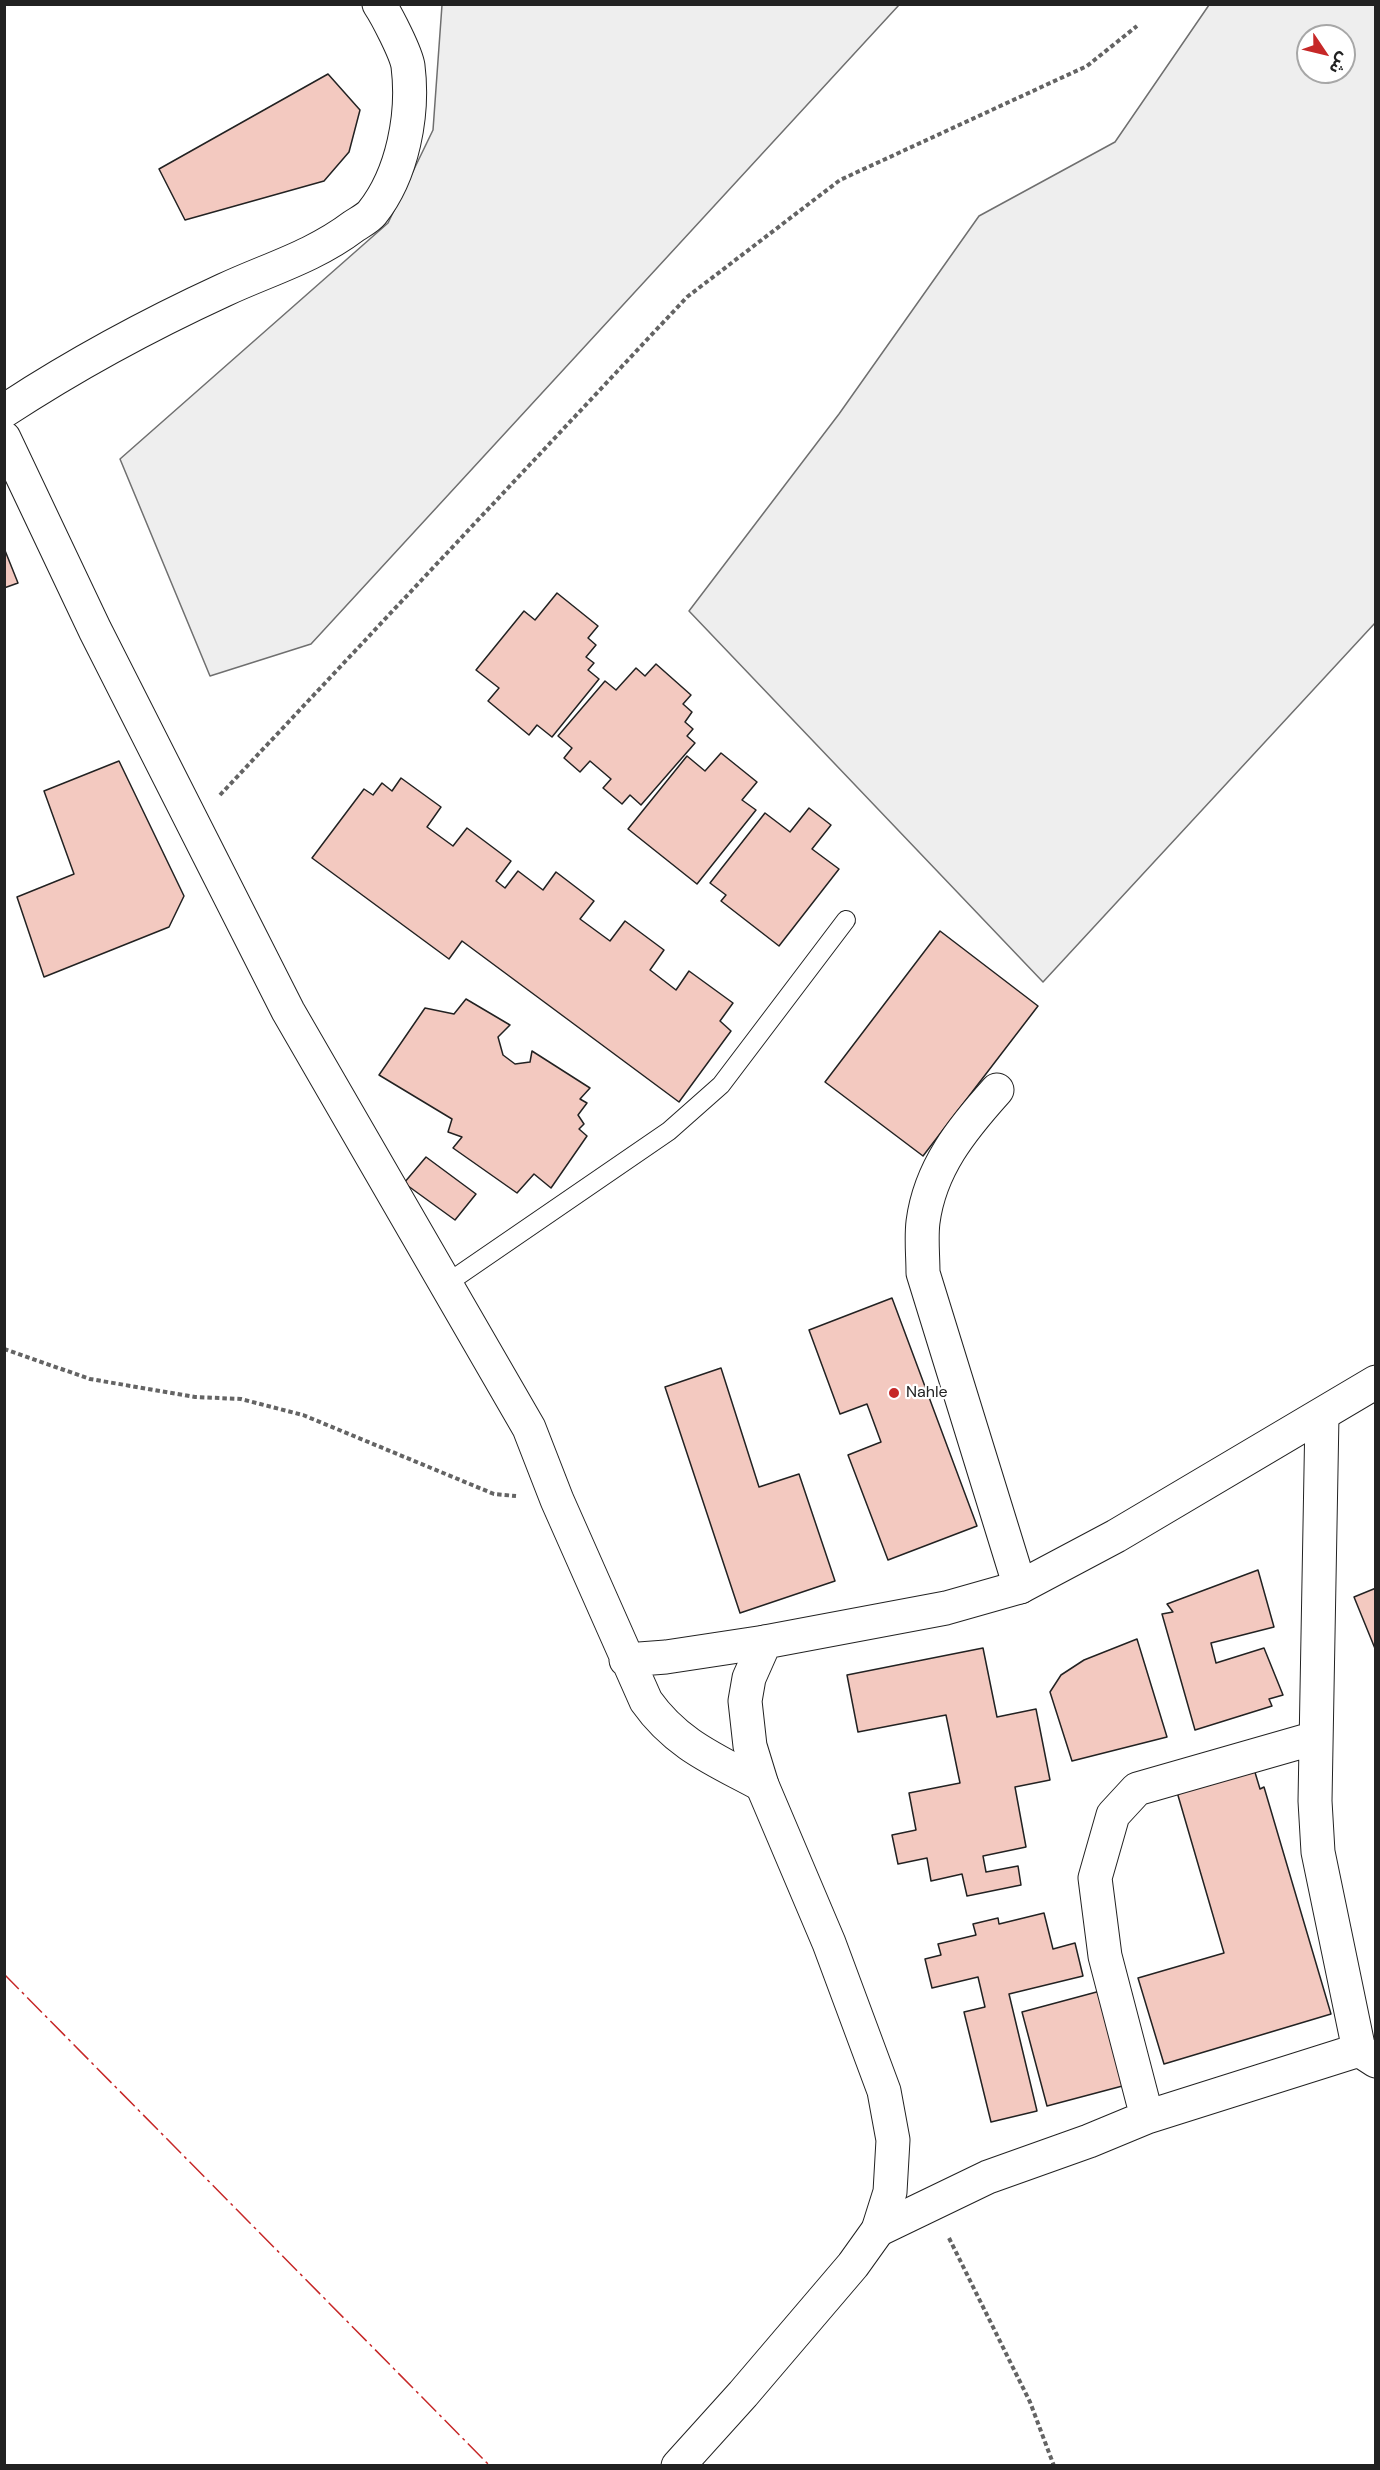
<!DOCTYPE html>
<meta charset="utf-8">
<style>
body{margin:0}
#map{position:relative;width:1380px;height:2470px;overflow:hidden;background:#fff;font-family:"DM Sans","Noto Sans Arabic",sans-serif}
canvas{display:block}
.frame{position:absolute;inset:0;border:6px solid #222;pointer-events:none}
.north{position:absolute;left:1296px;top:24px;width:60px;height:60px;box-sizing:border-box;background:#fff;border:2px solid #a7a7a7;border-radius:50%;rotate:125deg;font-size:16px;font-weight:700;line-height:24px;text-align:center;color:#222}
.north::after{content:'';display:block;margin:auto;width:21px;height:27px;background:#c62828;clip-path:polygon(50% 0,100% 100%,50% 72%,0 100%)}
</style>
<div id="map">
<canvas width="1380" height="2470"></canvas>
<div class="frame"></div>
<div class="north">ش</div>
</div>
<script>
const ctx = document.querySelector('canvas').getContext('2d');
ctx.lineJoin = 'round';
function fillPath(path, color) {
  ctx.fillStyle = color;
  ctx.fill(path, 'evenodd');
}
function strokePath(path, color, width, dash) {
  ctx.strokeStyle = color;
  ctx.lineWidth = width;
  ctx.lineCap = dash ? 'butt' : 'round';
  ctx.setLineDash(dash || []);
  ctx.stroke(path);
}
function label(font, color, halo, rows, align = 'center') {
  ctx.font = font + ' "DM Sans",sans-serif';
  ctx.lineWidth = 4.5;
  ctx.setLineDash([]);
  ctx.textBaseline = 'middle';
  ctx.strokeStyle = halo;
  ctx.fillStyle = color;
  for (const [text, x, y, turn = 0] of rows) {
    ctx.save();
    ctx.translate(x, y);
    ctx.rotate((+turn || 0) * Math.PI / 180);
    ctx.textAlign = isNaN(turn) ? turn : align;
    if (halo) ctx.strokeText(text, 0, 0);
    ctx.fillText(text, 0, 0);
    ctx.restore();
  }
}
const green = new Path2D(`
 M442,5H899L311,644L210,676L120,459L388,223L433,130Z
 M1209,5H1375V623L1043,982L689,611L839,414L979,216L1115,142ZM1308,36H1344V72H1308Z`);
const building = new Path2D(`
 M328,74L360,110L349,152L324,181L185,220L159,169Z
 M4,548L18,583L4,588Z
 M557,593L598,626L588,638L596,645L586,657L594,663L588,670L599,679L552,737L537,725L529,735L488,701L499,688L476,670L524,611L535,620Z
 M656,664L691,695L683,704L692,712L685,722L693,729L687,736L695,743L641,805L630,795L622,804L603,788L611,779L590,761L580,772L564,758L572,748L558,736L605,681L616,690L636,668L645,676Z
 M721,753L757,782L742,800L756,810L697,884L628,829L687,756L705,771Z
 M119,761L184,896L169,927L44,977L17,897L74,874L44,791Z
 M401,778L441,807L427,827L453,846L467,828L511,861L496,881L505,888L518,871L543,890L556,872L594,901L580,919L610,941L625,921L664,950L650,970L676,990L689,971L733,1003L720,1021L731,1031L679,1102L462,941L449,959L312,858L364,789L373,795L382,783L392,791Z
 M809,808L831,825L812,849L839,869L779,946L721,901L726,895L710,883L765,813L790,832Z
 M940,931L1038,1006L923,1156L825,1082Z
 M466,999L510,1025L498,1037L503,1055L515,1064L530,1062L532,1051L590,1088L580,1099L587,1103L578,1115L584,1124L579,1129L587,1136L551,1188L534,1174L517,1193L453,1148L462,1137L448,1132L452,1119L379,1075L425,1008L454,1014Z
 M426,1157L476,1194L455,1220L404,1183Z
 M892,1298L977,1526L888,1560L848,1455L881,1442L867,1404L840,1414L809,1330Z
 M721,1368L759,1487L799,1474L835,1581L740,1613L665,1387Z
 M1258,1570L1274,1627L1211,1643L1216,1663L1264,1648L1283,1695L1269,1699L1272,1706L1195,1730L1162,1614L1173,1612L1167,1604Z
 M1376,1588V1651L1354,1597Z
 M1137,1639L1167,1737L1072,1761L1050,1692L1061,1675L1084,1660Z
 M983,1648L997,1717L1036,1709L1050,1780L1015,1787L1026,1847L983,1856L986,1872L1018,1866L1021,1885L967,1896L962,1874L931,1881L927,1858L898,1864L892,1835L916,1830L909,1793L960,1783L946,1715L858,1732L847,1675Z
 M1254,1769L1260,1789L1264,1787L1331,2014L1164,2064L1138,1978L1224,1953L1177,1792Z
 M1044,1913L1053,1949L1075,1943L1083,1976L1009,1994L1037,2111L991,2122L964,2012L985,2007L978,1977L932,1988L925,1959L941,1955L938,1944L976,1935L973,1924L998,1918L999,1924Z
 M1104,1990L1130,2084L1047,2106L1022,2012Z`);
const path = new Path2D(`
 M220,795L687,297L840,180L1087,66L1137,26
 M4,1349L90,1379L195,1397L241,1399L303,1415L494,1494L516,1496
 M949,2238L1030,2402L1054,2466`);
const service = new Path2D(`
 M446,1284L669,1131L721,1085L846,920`);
const minor = new Path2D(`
 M4,411C74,365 148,325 224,290C269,269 313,257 354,226C360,222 368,218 372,213C403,174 414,114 408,66C406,53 387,16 379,4
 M4,438L95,630L288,1011L529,1428L557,1500L646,1701C677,1745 716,1760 762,1785
 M997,1090C962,1129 930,1168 923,1222C921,1238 923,1256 923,1273L1020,1587
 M1322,1415L1315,1801L1318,1852L1359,2050L1376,2061
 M626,1660L666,1657L765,1642
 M1147,2117L1105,1956L1095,1878L1113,1815L1137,1789L1315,1738
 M878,2230L988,2177L1089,2141L1147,2117L1359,2050`);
const tertiary = new Path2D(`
 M678,2466L743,2394L853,2265L878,2230L890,2192L893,2140L884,2091L829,1943L762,1785L750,1746L745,1701L749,1678L765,1642L946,1608L1020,1587L1116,1536L1376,1382`);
const power = new Path2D(`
 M4,1974L490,2466`);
const markers = [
 [894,1393,6,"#c62828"]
];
const poiNames = [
 ["Nahle",906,1393]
];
fillPath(green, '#eee');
strokePath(green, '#6f6f6f', 1.5);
fillPath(building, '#f3c9c0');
strokePath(building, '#222', 1.5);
strokePath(service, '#222', 20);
strokePath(minor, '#222', 35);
strokePath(tertiary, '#222', 35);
strokePath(path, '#646464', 4, [4.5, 3]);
strokePath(service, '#fff', 18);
strokePath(minor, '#fff', 33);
strokePath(tertiary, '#fff', 33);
strokePath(power, '#c62828', 1.5, [21, 4.5, 3, 4.5]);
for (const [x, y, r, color] of markers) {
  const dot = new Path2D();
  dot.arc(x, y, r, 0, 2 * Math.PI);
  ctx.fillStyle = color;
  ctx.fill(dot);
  strokePath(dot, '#fff', 2);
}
label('16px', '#222', '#fff', poiNames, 'left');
</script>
